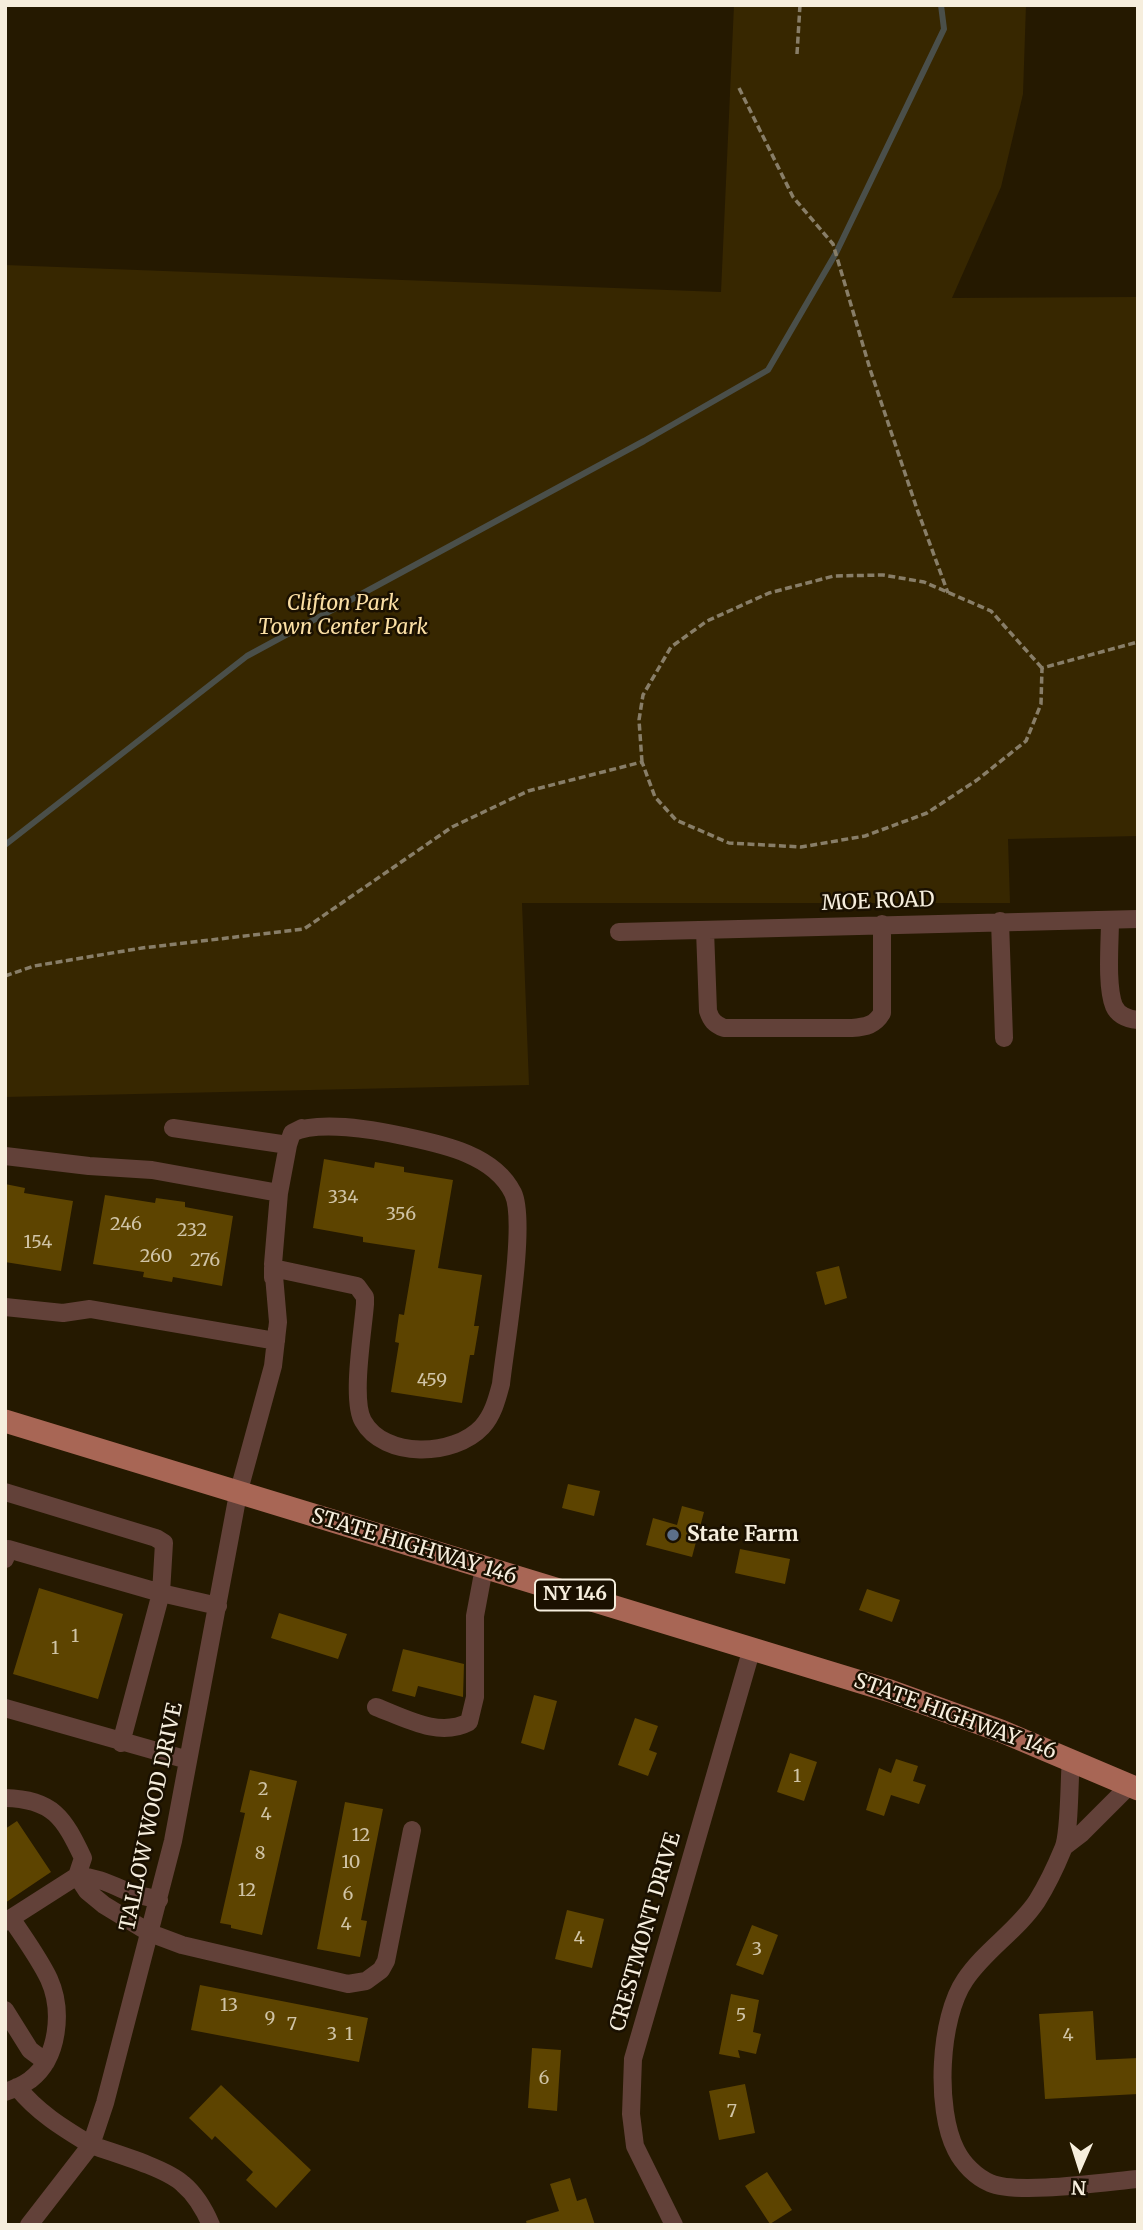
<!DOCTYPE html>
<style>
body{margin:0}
#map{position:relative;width:1143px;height:2230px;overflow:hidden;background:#251900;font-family:Merriweather,serif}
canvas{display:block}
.frame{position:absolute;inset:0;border:7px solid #f6eedd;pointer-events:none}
.north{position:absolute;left:1045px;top:2132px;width:70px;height:70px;-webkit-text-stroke:5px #1a1000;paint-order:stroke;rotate:183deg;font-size:19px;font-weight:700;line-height:28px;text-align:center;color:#f6eedd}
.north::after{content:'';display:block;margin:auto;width:24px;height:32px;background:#f6eedd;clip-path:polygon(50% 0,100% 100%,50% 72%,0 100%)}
</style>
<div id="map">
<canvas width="1143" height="2230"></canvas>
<div class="frame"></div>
<div class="north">N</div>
</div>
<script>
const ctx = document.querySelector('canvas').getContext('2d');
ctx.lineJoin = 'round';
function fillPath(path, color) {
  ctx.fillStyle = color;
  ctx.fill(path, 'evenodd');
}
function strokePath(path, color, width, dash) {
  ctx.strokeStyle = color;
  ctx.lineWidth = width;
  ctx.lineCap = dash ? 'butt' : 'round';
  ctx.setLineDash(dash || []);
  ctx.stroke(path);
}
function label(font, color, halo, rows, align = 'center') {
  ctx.font = font + ' Merriweather,serif';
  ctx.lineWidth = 5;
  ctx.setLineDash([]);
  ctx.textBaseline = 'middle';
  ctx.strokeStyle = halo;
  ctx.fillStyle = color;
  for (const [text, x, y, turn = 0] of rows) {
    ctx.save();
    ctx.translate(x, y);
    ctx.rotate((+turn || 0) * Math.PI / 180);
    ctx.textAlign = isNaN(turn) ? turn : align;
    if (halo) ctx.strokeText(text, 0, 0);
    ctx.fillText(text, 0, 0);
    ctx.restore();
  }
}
const green = new Path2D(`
 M734,5H1026L1023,94L1001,187L952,298L1138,297V836L1008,839L1010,903H522L529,1085L5,1097V265L721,292Z`);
const stream = new Path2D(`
 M5,845L247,656L644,441L768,370L836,253L944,29L941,5`);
const building = new Path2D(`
 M324,1159L374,1168L375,1162L404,1167V1172L453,1180L438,1268L482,1275L474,1326H479L474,1355H470L462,1403L391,1392L399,1343L395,1342L399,1314L404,1315L415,1250L363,1242V1237L313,1228Z
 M5,1184L25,1188L24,1193L73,1201L61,1271L5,1262Z
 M105,1195L155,1203L156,1198L185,1202V1207L233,1216L222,1286L173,1277L172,1282L143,1277L144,1272L93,1264Z
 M839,1266L847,1298L825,1305L816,1272Z
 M568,1484L600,1491L594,1516L562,1508Z
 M682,1506L704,1512L692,1557L646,1545L653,1518L677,1525Z
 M740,1549L790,1559L785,1584L735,1573Z
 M39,1588L123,1614L98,1699L13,1674Z
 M867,1589L900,1600L892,1622L859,1610Z
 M279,1613L347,1634L338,1659L271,1638Z
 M403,1649L464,1664L463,1697L418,1686L415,1697L392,1691Z
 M534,1695L557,1701L544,1750L521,1743Z
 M635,1718L658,1726L649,1750L657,1753L648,1776L618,1765Z
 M790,1753L817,1762L804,1801L777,1792Z
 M896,1759L918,1766L913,1781L926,1785L919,1804L891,1795L884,1816L866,1810L879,1768L891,1773Z
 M250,1770L297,1781L262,1935L231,1928V1925L220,1923L245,1813L240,1812Z
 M345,1802L383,1809L361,1920L367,1921L360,1957L317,1949Z
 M17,1821L51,1872L5,1903V1829Z
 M567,1910L604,1919L592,1968L555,1959Z
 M752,1925L778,1935L763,1975L736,1965Z
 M200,1985L368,2018L359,2062L191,2030Z
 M731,1994L759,2000L753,2032L761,2034L756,2054L738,2050L740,2058L719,2054Z
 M1093,2011L1096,2060L1138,2058V2094L1045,2099L1039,2014Z
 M532,2048L561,2050L557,2111L528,2108Z
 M745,2084L755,2133L719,2140L709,2091Z
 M221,2085L311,2170L276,2208L246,2180L253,2172L215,2136L212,2140L189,2118Z
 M767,2172L792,2210L770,2224L745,2186Z
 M570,2178L577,2201L586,2198L595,2225H527L526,2221L559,2211L550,2184Z`);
const path = new Path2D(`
 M797,54L800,5
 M739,88L793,197L833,244L870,369L917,509L948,593
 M642,762L639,720L643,695L671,647L707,621L769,593L834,576L883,575L924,582L991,611L1042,668
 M5,976L34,966L142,948L304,929L452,827L528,791L642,762L655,797L676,820L729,843L801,847L865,836L927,813L977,780L1026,741L1041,704L1042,668L1138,642`);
const minor = new Path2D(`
 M1110,920C1110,942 1106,986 1114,1006C1118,1015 1128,1019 1138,1020
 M1000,921L1004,1038
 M705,930L708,1011C711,1020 714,1024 724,1028H852C866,1027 875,1025 882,1013V924
 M619,932L1138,919
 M173,1128L288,1145L292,1133C318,1120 375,1130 403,1136C441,1144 494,1154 513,1193C527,1222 505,1346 501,1384C497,1399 493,1415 482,1427C454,1457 384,1459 363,1421C351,1400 363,1331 365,1304V1297L357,1286L273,1268V1278
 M5,1156L89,1166L152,1170L279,1193
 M5,1307L63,1313L90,1309L276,1341L277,1329
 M5,1492L156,1538L164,1543L161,1593L121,1743
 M5,1559L8,1549L161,1593L218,1606
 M376,1707C405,1718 439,1738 469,1722L475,1697V1616L484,1568
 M5,1708L188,1760
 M1071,1759C1069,1779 1070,1834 1063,1849C1056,1866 1047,1885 1037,1901C1017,1931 985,1950 965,1980C939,2018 935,2109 956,2150C963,2164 976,2177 990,2183C1016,2195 1105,2182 1138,2179
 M5,1798C53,1799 64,1818 83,1858L77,1876
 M1065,1846L1082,1833L1130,1785
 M77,1876L87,1891L104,1905L150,1933L182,1945L348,1984L366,1981L381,1970L386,1961L412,1830
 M5,1922L77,1876C98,1877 112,1885 131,1893C140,1896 150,1897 159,1900
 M5,2010L30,2050L46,2062
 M17,2087C38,2113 63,2128 91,2145L105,2103L173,1841L238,1494L273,1366L278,1322L273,1264L279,1193L288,1145L292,1133L302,1128
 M5,2092C14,2089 23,2085 30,2080C59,2058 63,2010 49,1979C39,1958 24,1938 11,1918
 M29,2225L91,2145C114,2153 166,2168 183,2184C195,2194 205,2211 211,2225
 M674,2225L635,2146L631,2114L633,2059L752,1648`);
const major = new Path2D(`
 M5,1421L890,1691L1001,1731L1138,1789`);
const markers = [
 [673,1535,7,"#5c6f8a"]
];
const numberNames = [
 ["334",343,1198],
 ["356",401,1215],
 ["246",126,1225],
 ["232",192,1231],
 ["154",38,1243],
 ["260",156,1257],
 ["276",205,1261],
 ["459",432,1381],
 ["1",75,1637],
 ["1",55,1649],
 ["1",797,1777],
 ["2",263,1790],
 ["4",266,1815],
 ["12",361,1836],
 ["8",260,1854],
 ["10",351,1863],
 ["12",247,1891],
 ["6",348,1895],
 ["4",346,1925],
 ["4",579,1939],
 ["3",757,1950],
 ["13",229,2006],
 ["5",741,2016],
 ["9",270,2019],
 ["7",292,2025],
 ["3",332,2035],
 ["1",349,2035],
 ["4",1068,2036],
 ["6",544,2079],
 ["7",732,2112]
];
const shields = [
 [575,1595,80]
];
const shieldNames = [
 ["NY 146",575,1595]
];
const parkNames = [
 ["Clifton Park",343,604],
 ["Town Center Park",343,628]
];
const streetNames = [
 ["MOE ROAD",878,902,-2],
 ["STATE HIGHWAY 146",414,1547,17],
 ["STATE HIGHWAY 146",955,1717,20],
 ["TALLOW WOOD DRIVE",152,1817,-78],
 ["CRESTMONT DRIVE",646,1932,-74]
];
const poiNames = [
 ["State Farm",687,1535]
];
fillPath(green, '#372700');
strokePath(stream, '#4a4f4a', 6);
fillPath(building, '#5d4400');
strokePath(path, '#887e68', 3.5, [7, 3.5]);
strokePath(minor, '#624139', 18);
strokePath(major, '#a86655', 23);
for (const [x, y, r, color] of markers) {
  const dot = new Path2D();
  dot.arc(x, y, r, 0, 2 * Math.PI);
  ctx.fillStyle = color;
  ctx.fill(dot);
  strokePath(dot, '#1a1000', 2.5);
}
label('18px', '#d0c4a6', null, numberNames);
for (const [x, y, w] of shields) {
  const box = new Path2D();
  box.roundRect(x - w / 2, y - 15.5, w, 31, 5);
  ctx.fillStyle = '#1a1000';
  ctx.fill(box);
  strokePath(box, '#f6eedd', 2);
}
label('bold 19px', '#f6eedd', null, shieldNames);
label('italic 21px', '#fbdfa4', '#1a1000', parkNames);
label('21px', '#f6eedd', '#1a1000', streetNames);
label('bold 21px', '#f6eedd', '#1a1000', poiNames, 'left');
</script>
